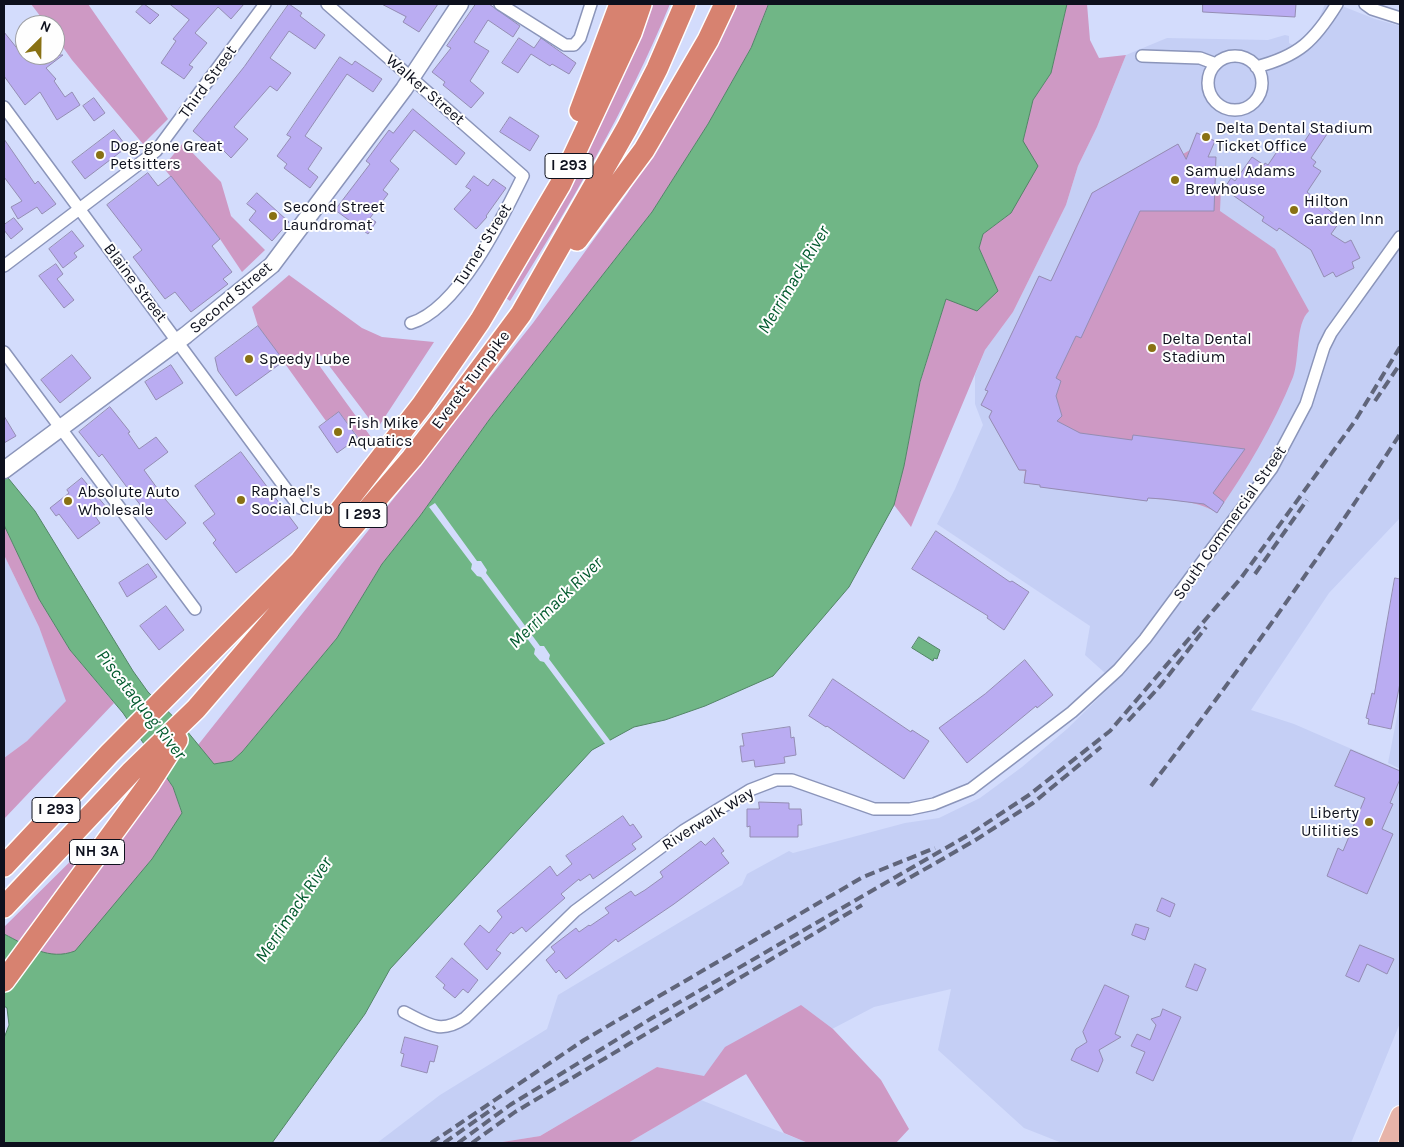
<!DOCTYPE html>
<style>
body{margin:0}
#map{position:relative;width:1404px;height:1147px;overflow:hidden;background:#d3dcfc;font-family:Karla,sans-serif}
canvas{display:block}
.frame{position:absolute;inset:0;border:5px solid #0d101d;pointer-events:none}
.north{position:absolute;left:15px;top:15px;width:50px;height:50px;box-sizing:border-box;background:#fefefe;border:1px solid #9e9fa4;border-radius:50%;rotate:23deg;font-size:14px;font-weight:700;line-height:20px;text-align:center;color:#0d101d}
.north::after{content:'';display:block;margin:auto;width:18px;height:22px;background:#897113;clip-path:polygon(50% 0,100% 100%,50% 72%,0 100%)}
</style>
<div id="map">
<canvas width="1404" height="1147"></canvas>
<div class="frame"></div>
<div class="north">N</div>
</div>
<script>
const ctx = document.querySelector('canvas').getContext('2d');
ctx.lineJoin = 'round';
function fillPath(path, color) {
  ctx.fillStyle = color;
  ctx.fill(path, 'evenodd');
}
function strokePath(path, color, width, dash) {
  ctx.strokeStyle = color;
  ctx.lineWidth = width;
  ctx.lineCap = dash ? 'butt' : 'round';
  ctx.setLineDash(dash || []);
  ctx.stroke(path);
}
function label(font, color, halo, rows, align = 'center') {
  ctx.font = font + ' Karla,sans-serif';
  ctx.lineWidth = 4;
  ctx.setLineDash([]);
  ctx.textBaseline = 'middle';
  ctx.strokeStyle = halo;
  ctx.fillStyle = color;
  for (const [text, x, y, turn = 0] of rows) {
    ctx.save();
    ctx.translate(x, y);
    ctx.rotate((+turn || 0) * Math.PI / 180);
    ctx.textAlign = isNaN(turn) ? turn : align;
    if (halo) ctx.strokeText(text, 0, 0);
    ctx.fillText(text, 0, 0);
    ctx.restore();
  }
}
const built = new Path2D(`
 M1325,4H1337L1375,19L1400,26V518L1329,593L1251,710L1294,724L1400,770V1023L1351,1143H1062L1024,1128L938,1050L951,989L874,1007L731,1082L657,1067L540,1136L496,1143H377L440,1095L547,1029L558,995L742,885L747,874L789,851L793,853L905,823L939,818L980,798L1022,767L1067,729L1115,682L1085,655L1090,626L937,524L955,489L983,425L975,404V375L985,350L1013,312L1066,205L1078,166L1097,127L1126,55L1167,38L1268,40L1285,35L1289,36V43L1293,45L1305,39L1318,21Z
 M4,555L39,627L67,701L27,741L4,758Z
 M1400,701V769L1388,763Z
 M701,1100L808,1143H628Z`);
const green = new Path2D(`
 M31,4H88L168,119L143,144L72,60L55,36V25H47Z
 M650,4H670C627,108 570,206 510,301L506,298L534,251L600,122Z
 M735,4H769L751,48L708,124L652,212L489,420L420,516L382,564L337,638L242,752L232,761L214,764L198,745L533,323L627,194L703,68Z
 M1067,4H1087L1090,40L1099,58L1126,55L1097,127L1078,166L1066,205L1013,312L985,350L911,527L894,505L904,466L920,383L946,299L998,291L979,248L983,234L1011,213L1023,141L1033,100L1051,73Z
 M1197,133L1215,141L1208,157H1216L1215,187L1221,188L1220,211L1275,249L1309,311C1295,324 1300,359 1293,377C1273,426 1247,470 1217,513C1196,499 1171,501 1148,498L1147,501L1040,487V485L1024,483L1025,471L1019,470L989,417L992,411L981,405L988,391L985,390L1039,276L1051,281L1092,193L1178,144L1183,154L1190,150Z
 M183,143L221,182L231,216L265,250L242,272L220,239L163,167Z
 M289,275L362,328L382,337L434,342L377,429L321,355L316,361L371,437L365,446L339,412L326,421L258,326L252,307Z
 M4,525L39,599L70,650L114,703L4,819V758L27,741L66,701L39,627L4,555Z
 M166,777L173,787L182,814L152,859L76,951C61,956 51,956 37,950L132,817Z
 M96,836L100,838L22,943L4,934V927Z
 M801,1005L833,1029L881,1080L909,1129L896,1143H808L784,1133L746,1074L628,1143H496L540,1136L657,1067L704,1076L725,1047Z`);
const water = new Path2D(`
 M769,4H1067L1051,73L1033,100L1023,141L1038,166L1011,213L983,234L979,248L998,291L977,311L946,299L920,382L904,466L894,505L849,587L773,676L705,706L665,720L634,727L592,750L390,969L365,1014L272,1143H4V1038L9,1025L7,1008L4,1006V934C28,946 49,961 75,951L152,859L182,813L173,787L123,713L70,650L39,599L4,525V473L35,511L133,671L148,692L182,725L214,764L232,761L242,752L337,638L382,564L420,516L489,420L652,212L708,124L751,48Z
 M919,637L940,650L937,659L934,658L933,661L912,648Z`);
const pier = new Path2D(`
 M435,503L477,561H481L487,570L486,573L540,646H544L550,655L549,659L611,742L606,745L544,662L540,661L534,654L535,649L481,577L477,576L471,569L472,564L429,507Z`);
const building = new Path2D(`
 M144,4L159,15L150,24L136,12Z
 M170,4H244L231,19L218,7L195,33L207,43L189,65L193,67L184,79L161,63L176,41L173,39L189,20Z
 M289,4L302,13L300,16L325,35L315,49L289,31L270,58L291,73L277,91L270,86L234,127L248,139L231,158L219,146L215,150L193,131L244,67Z
 M382,4H438L419,32L403,22L406,17Z
 M476,4H489L520,26L513,37L488,20L474,42L489,51L470,81L484,93L471,108L443,85L445,82L432,72L451,48L447,46Z
 M1203,4H1296L1295,17L1203,12Z
 M4,32L20,52L25,48V55H63L46,68L56,79L54,81L65,97L72,92L80,105L57,120L40,92L25,105L4,76Z
 M519,38L534,48L541,38L576,63L569,74L552,64L550,66L531,54L518,73L502,63Z
 M340,57L352,65L355,61L382,79L373,92L347,74L305,136L322,148L308,169L318,177L310,188L284,168L287,164L277,156L291,137L287,135Z
 M94,98L105,113L94,121L83,106Z
 M413,109L465,153L456,165L414,130L390,161L399,169L383,190L388,194L370,218L376,222L368,234L335,210L370,164L366,161L377,146L389,130L393,133Z
 M510,117L539,136L530,151L500,132Z
 M1317,123L1329,131L1311,158L1316,162L1313,166L1321,171L1307,192L1341,220L1331,234L1345,243L1351,240L1360,258L1352,262L1354,268L1336,277L1333,272L1324,277L1311,250L1279,228L1277,231L1262,221L1264,217L1224,189L1231,178L1235,181L1252,157L1264,165L1265,163L1268,165L1282,144L1290,149L1293,145L1298,148L1302,145Z
 M114,130L127,147L85,179L72,162Z
 M1197,133L1215,141L1208,157H1216L1214,211H1140L1081,338L1076,336L1056,378L1061,381L1056,396L1062,416L1057,421L1080,433L1132,440L1133,435L1245,449L1213,493L1224,502L1217,513L1204,504L1163,499L1148,498L1147,501L1040,487V485L1024,483L1026,470H1019L989,417L992,411L981,405L988,391L985,390L1039,276L1051,281L1092,193L1178,144L1186,159Z
 M4,139L35,184L38,181L56,204L42,214L37,207L18,219L11,207L22,201L4,177Z
 M148,173L158,186L171,176L220,239L212,246L232,272L223,279L228,284L191,312L175,292L165,299L133,257L142,250L107,205Z
 M474,176L488,186L493,179L506,188L486,216L487,217L476,229L454,209L471,190L466,187Z
 M257,193L289,222L272,241L249,220L256,211L247,204Z
 M14,218L23,229L11,239L4,230V225Z
 M72,231L84,246L74,253L77,257L63,268L49,249Z
 M56,264L63,274L57,279L74,300L64,308L39,276Z
 M258,326L284,361L236,396L218,371L215,358Z
 M72,355L91,378L60,403L41,380Z
 M171,365L183,383L156,400L145,382Z
 M110,407L130,432L128,433L139,449L156,437L168,452L144,470L165,499L186,523L166,540L145,516L147,514L102,454L99,457L79,432Z
 M339,412L358,438L337,453L319,427Z
 M4,416L16,436L4,443Z
 M241,452L298,528L236,573L213,543L216,540L203,523L215,514L195,486Z
 M82,478L107,508L95,516L100,523L78,539L59,514L56,516L50,508L69,493L67,490Z
 M936,531L1010,582L1012,581L1029,592L1004,630L987,618L988,616L912,569Z
 M148,564L157,577L127,597L119,583Z
 M1395,578L1400,579V683L1391,729L1368,724L1369,719L1366,718L1372,693L1374,694Z
 M166,606L184,630L159,650L140,626Z
 M1025,660L1053,695L1037,708L1036,706L967,763L939,728L985,694Z
 M833,679L911,732L912,730L929,741L904,779L827,726L826,727L809,716Z
 M790,727L791,738L794,737L796,755L784,757L785,763L755,767L754,760L742,762L740,746H744L742,734Z
 M1351,750L1400,771V779L1390,803L1393,804L1382,829L1393,834L1367,894L1327,876L1338,848L1343,851L1365,798L1335,786Z
 M759,802L789,803V809H801L802,825H798V837H750V826L747,827V809H759Z
 M623,816L630,826L633,824L642,837L632,844L636,849L593,879L590,874L580,881L579,879L561,894L565,898L526,932L522,927L513,934L511,932L496,950L501,953L487,970L464,944L480,925L489,933L502,917L497,911L550,866L557,876L572,864L566,856Z
 M714,838L724,851L721,853L729,863L674,904L618,942L616,939L566,979L559,970L556,973L546,960L555,952L551,947L576,928L579,932L589,925L590,926L609,913L605,908L631,891L635,896L645,890L663,877L660,872L701,841L705,845Z
 M1162,898L1175,904L1170,917L1157,911Z
 M1136,924L1149,928L1145,940L1132,935Z
 M1360,945L1394,959L1387,974L1367,964L1359,982L1346,976Z
 M452,958L478,980L468,993L463,989L455,998L443,988L445,985L436,977Z
 M1195,964L1206,969L1197,991L1186,987Z
 M1105,985L1129,996L1115,1034L1121,1037L1099,1050L1103,1060L1098,1072L1071,1060L1076,1049L1087,1042L1083,1032Z
 M1163,1009L1181,1017L1153,1081L1136,1073L1145,1052L1131,1046L1137,1034L1150,1040L1156,1025L1151,1019L1160,1016Z
 M405,1037L438,1046L434,1062L430,1061L427,1073L401,1066L404,1054L401,1053Z`);
const street = new Path2D(`
 M327,4L523,176C502,219 458,309 411,323
 M500,4L565,45H574L580,38L591,4
 M1365,4L1372,9L1400,18
 M1142,56L1200,58L1216,64
 M1208 83a27 27 0 1 1 54 0a27 27 0 1 1-54 0Z
 M1256,67C1299,56 1314,41 1337,4
 M4,107L300,508
 M4,266L156,151L265,4
 M4,352L195,609
 M404,1012C428,1024 440,1035 465,1018L575,911L683,831L750,790L776,780H792L874,809H910L934,804L971,789L1072,712L1118,670L1145,639L1272,468L1306,404L1324,347L1331,333L1400,237`);
const secondary = new Path2D(`
 M4,470L186,335L272,265L404,89L460,4`);
const primary = new Path2D(`
 M1388,1143L1400,1115`);
const highway = new Path2D(`
 M580,111L620,4
 M577,240L644,150L708,40L725,4
 M4,866L109,754L300,562L422,405L480,321L560,185L631,33L641,4
 M4,907L132,771L196,709L412,458L466,388L521,314L627,128L657,69L685,4
 M4,981L148,785L177,740`);
const rail = new Path2D(`
 M1375,401L1400,364
 M1255,574L1307,500
 M1128,721L1161,685L1206,627
 M1151,786C1238,672 1322,555 1400,434
 M897,885L974,841L1033,803L1101,747
 M431,1143L584,1040L863,877L935,848
 M444,1143L495,1107
 M458,1143L510,1105L652,1018L970,834L1029,795L1110,731L1241,578L1355,421L1400,347
 M472,1143L515,1112L862,905`);
const markers = [
 [1206,137,5,"#897113"],
 [100,155,5,"#897113"],
 [1175,180,5,"#897113"],
 [1294,210,5,"#897113"],
 [273,216,5,"#897113"],
 [1152,348,5,"#897113"],
 [249,359,5,"#897113"],
 [338,432,5,"#897113"],
 [241,500,5,"#897113"],
 [68,501,5,"#897113"],
 [1369,822,5,"#897113"]
];
const shields = [
 [569,166,48],
 [363,515,48],
 [56,810,48],
 [97,852,55]
];
const shieldNames = [
 ["I 293",569,166],
 ["I 293",363,515],
 ["I 293",56,810],
 ["NH 3A",97,852]
];
const streetNames = [
 ["Third Street",208,82,-54],
 ["Walker Street",425,90,41],
 ["Turner Street",483,245,-58],
 ["Blaine Street",135,283,53],
 ["Second Street",231,298,-40],
 ["Everett Turnpike",471,380,-53],
 ["South Commercial Street",1230,523,-55],
 ["Riverwalk Way",708,819,-32]
];
const poiNames = [
 ["Delta Dental Stadium",1216,128],
 ["Ticket Office",1216,146],
 ["Dog-gone Great",110,146],
 ["Petsitters",110,164],
 ["Samuel Adams",1185,171],
 ["Brewhouse",1185,189],
 ["Hilton",1304,201],
 ["Garden Inn",1304,219],
 ["Second Street",283,207],
 ["Laundromat",283,225],
 ["Delta Dental",1162,339],
 ["Stadium",1162,357],
 ["Speedy Lube",259,359],
 ["Fish Mike",348,423],
 ["Aquatics",348,441],
 ["Raphael's",251,491],
 ["Social Club",251,509],
 ["Absolute Auto",78,492],
 ["Wholesale",78,510],
 ["Liberty",1359,813,"right"],
 ["Utilities",1359,831,"right"]
];
const waterNames = [
 ["Merrimack River",794,280,-59],
 ["Merrimack River",556,603,-44],
 ["Piscataquog River",141,705,52],
 ["Merrimack River",294,910,-56]
];
fillPath(built, '#c5cff5');
fillPath(green, '#ce99c4');
fillPath(water, '#70b686');
strokePath(water, '#528466', 1);
fillPath(pier, '#d3dcfc');
fillPath(building, '#baacf2');
strokePath(building, '#948db3', 1);
strokePath(street, '#8b95ba', 14);
strokePath(secondary, '#8b95ba', 19);
strokePath(primary, '#fff', 20);
strokePath(highway, '#fff', 24);
strokePath(street, '#fff', 11);
strokePath(secondary, '#fff', 16);
strokePath(primary, '#e7b4a9', 18);
strokePath(highway, '#d78270', 21);
strokePath(rail, '#60657a', 4, [10, 5]);
for (const [x, y, r, color] of markers) {
  const dot = new Path2D();
  dot.arc(x, y, r, 0, 2 * Math.PI);
  ctx.fillStyle = color;
  ctx.fill(dot);
  strokePath(dot, '#fefefe', 2);
}
for (const [x, y, w] of shields) {
  const box = new Path2D();
  box.roundRect(x - w / 2, y - 12.5, w, 25, 4);
  ctx.fillStyle = '#fefefe';
  ctx.fill(box);
  strokePath(box, '#0d101d', 1);
}
label('bold 15px', '#0d101d', null, shieldNames);
label('16px', '#0d101d', '#fefefe', streetNames);
label('16px', '#0d101d', '#fefefe', poiNames, 'left');
label('italic 18px', '#025a2e', '#fefefe', waterNames);
</script>
